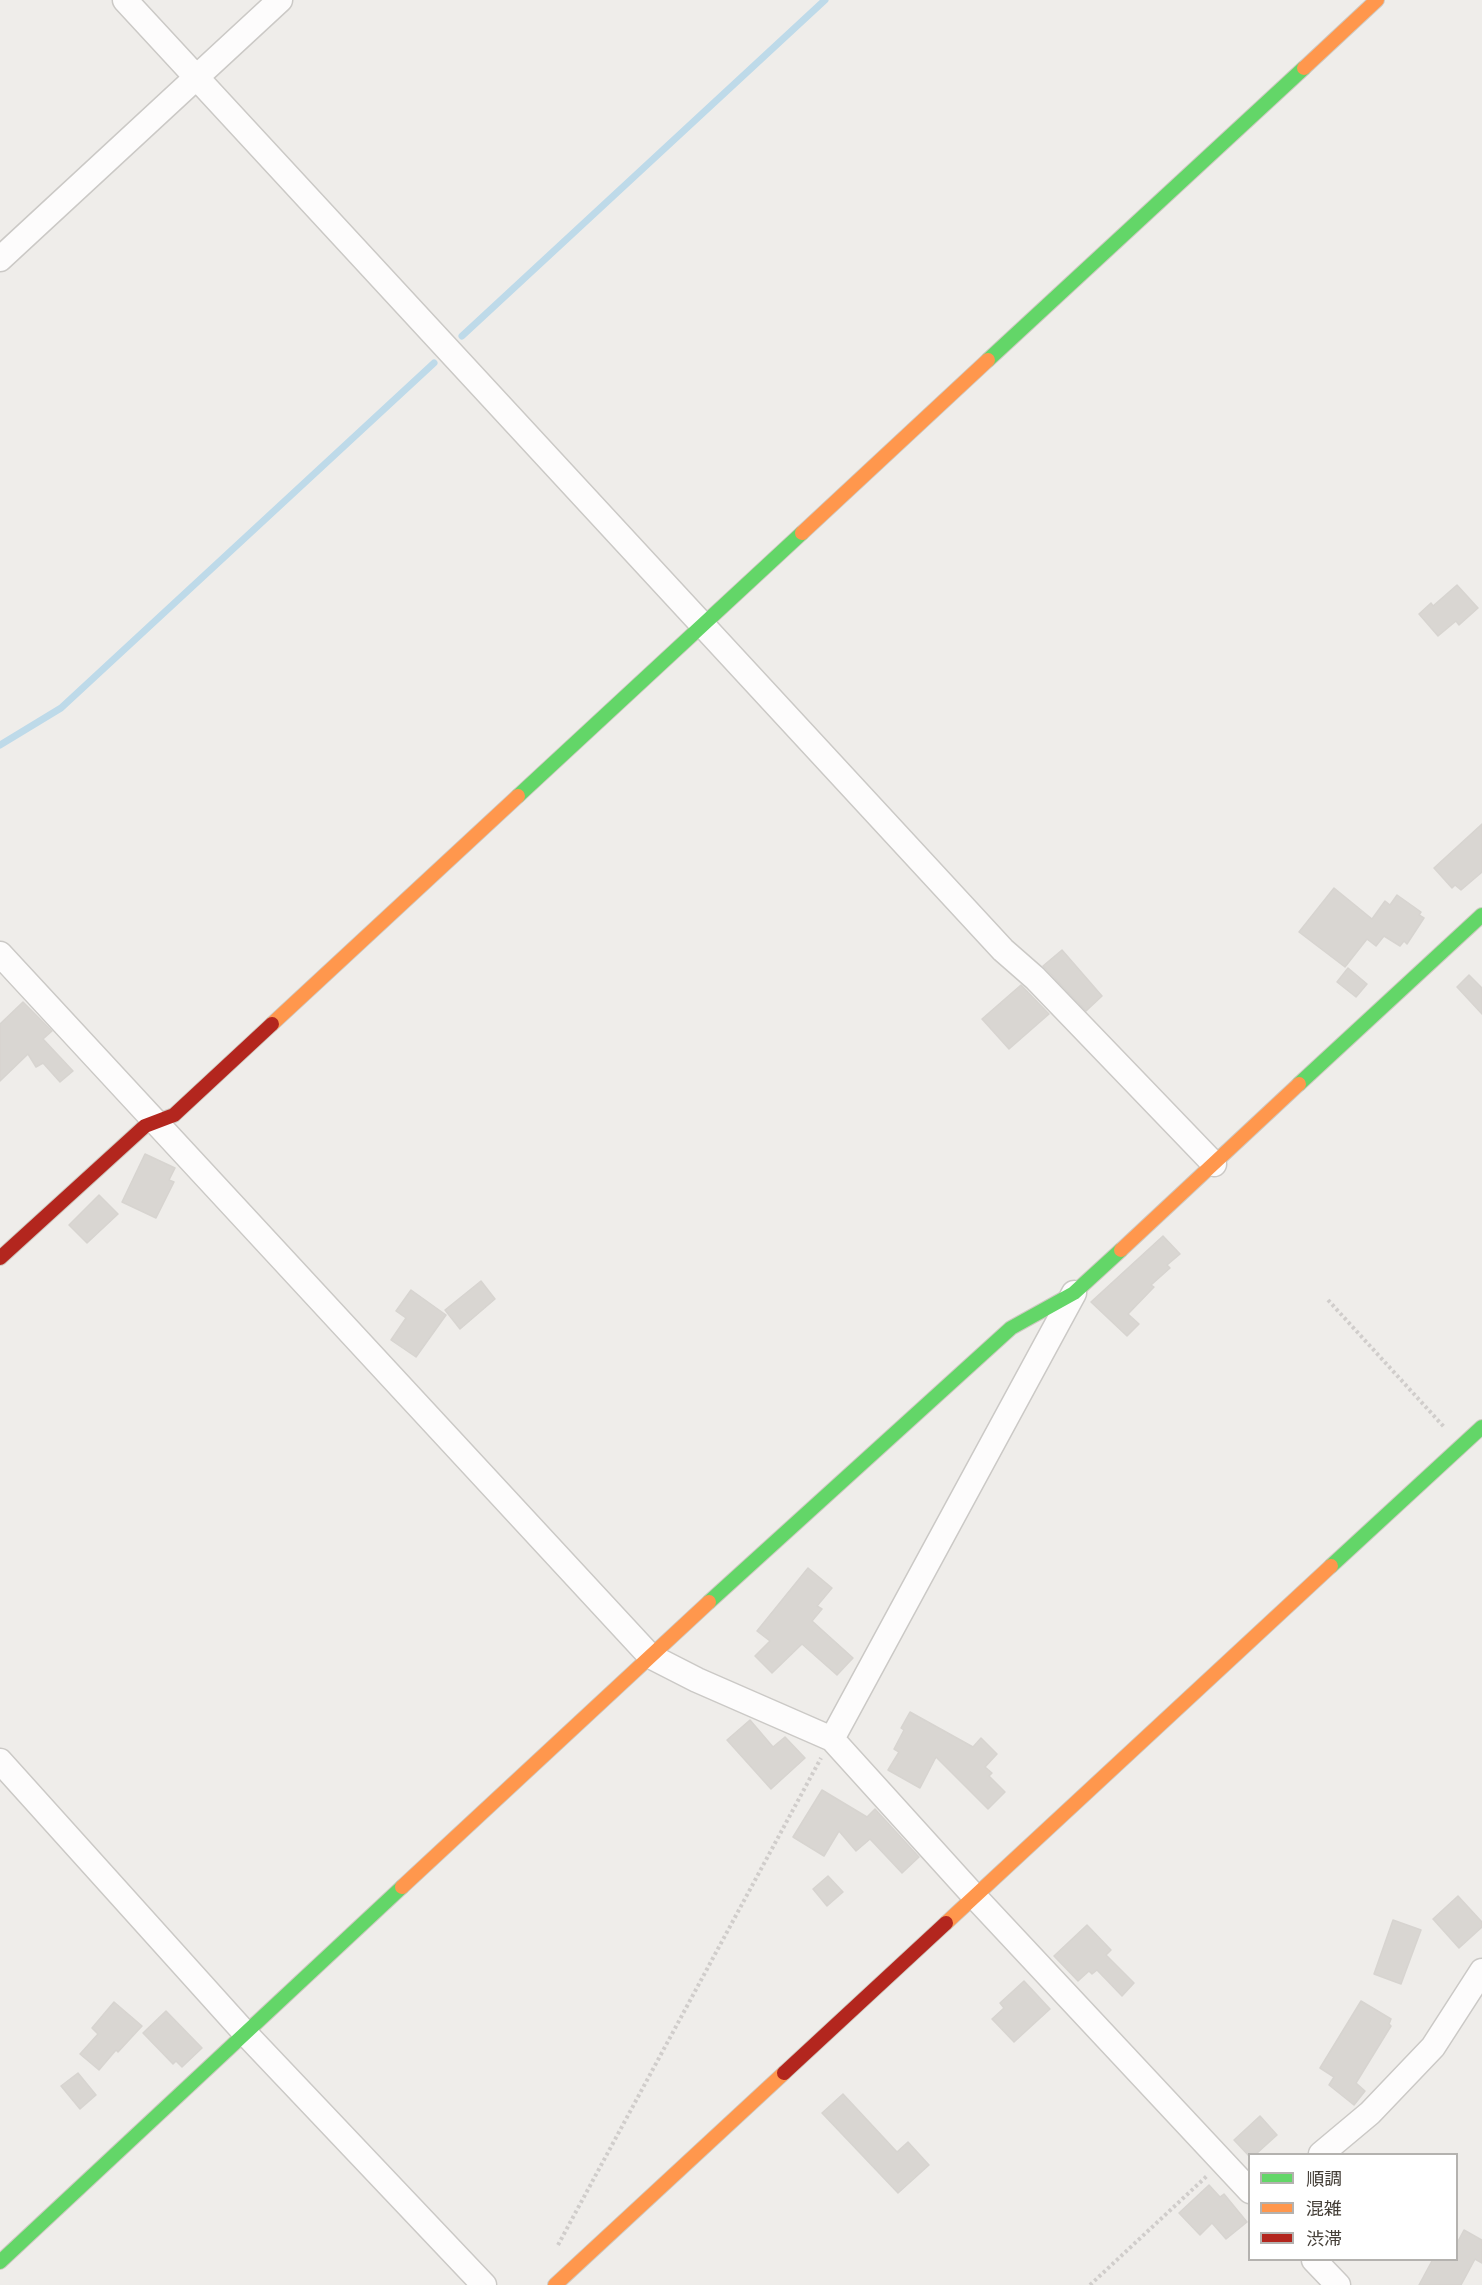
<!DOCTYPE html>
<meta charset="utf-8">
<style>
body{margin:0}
#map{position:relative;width:1482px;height:2285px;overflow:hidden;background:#efedea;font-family:Jost,"Noto Sans JP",sans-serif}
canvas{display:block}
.legend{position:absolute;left:1248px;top:2153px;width:210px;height:108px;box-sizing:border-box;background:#fff;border:2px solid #b4b2af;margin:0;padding:8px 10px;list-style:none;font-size:18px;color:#443e37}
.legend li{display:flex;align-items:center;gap:12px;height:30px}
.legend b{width:30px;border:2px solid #b4b2af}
</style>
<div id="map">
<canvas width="1482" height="2285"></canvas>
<ul class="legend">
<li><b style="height:8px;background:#63d668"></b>順調</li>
<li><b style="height:8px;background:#ff974d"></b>混雑</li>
<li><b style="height:8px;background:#b3261e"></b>渋滞</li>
</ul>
</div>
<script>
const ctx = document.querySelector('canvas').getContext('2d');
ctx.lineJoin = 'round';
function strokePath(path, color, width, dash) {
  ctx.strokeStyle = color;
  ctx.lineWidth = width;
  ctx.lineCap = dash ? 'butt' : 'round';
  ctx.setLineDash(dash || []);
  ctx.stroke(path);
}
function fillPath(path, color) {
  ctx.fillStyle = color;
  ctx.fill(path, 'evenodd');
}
const stream = new Path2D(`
 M462,336L825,0
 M0,745L61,708L434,363`);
const building = new Path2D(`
 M1457,585L1478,608L1459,625L1456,621L1438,636L1419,614L1431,603L1433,606Z
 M1482,824V872L1461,890L1455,885L1452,888L1434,868Z
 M1334,888L1372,919L1385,901L1390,905L1397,895L1421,912L1419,915L1424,918L1407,944L1404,941L1400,946L1384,936L1376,946L1367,939L1345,967L1299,932Z
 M1062,950L1102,996L1086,1011L1043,966Z
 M1348,968L1367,984L1356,997L1337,982Z
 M1469,975L1482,988V1014L1457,987Z
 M1021,985L1049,1014L1009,1049L982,1019Z
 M23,1002L52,1031L43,1039L73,1071L60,1082L43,1063L36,1067L28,1054L0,1081V1024Z
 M145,1154L175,1168L169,1180L174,1182L156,1218L122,1202Z
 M99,1195L118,1214L87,1243L69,1225Z
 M1163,1236L1180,1254L1167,1265L1170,1268L1151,1285L1154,1287L1128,1314L1139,1324L1127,1336L1091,1302Z
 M481,1281L495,1299L460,1329L445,1310Z
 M411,1290L446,1315L416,1357L391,1340L406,1318L396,1311Z
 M808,1568L832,1588L817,1606L822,1609L812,1621L853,1658L837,1675L802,1644L772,1673L755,1656L770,1641L757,1631Z
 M910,1712L973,1747L981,1738L997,1754L985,1767L992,1773L989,1776L1005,1792L988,1809L936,1757L920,1788L888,1770L899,1752L894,1749L904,1730L901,1728Z
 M750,1720L773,1747L785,1737L805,1758L771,1789L727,1740Z
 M822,1790L867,1817L875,1809L919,1857L902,1873L870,1839L856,1851L839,1831L824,1856L793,1837Z
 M828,1876L843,1892L827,1906L813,1889Z
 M1458,1896L1482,1922V1927L1459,1948L1433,1919Z
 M1393,1920L1421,1930L1401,1984L1374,1974Z
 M1087,1925L1111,1950L1106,1955L1134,1983L1122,1996L1097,1970L1092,1974L1089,1971L1078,1981L1054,1956Z
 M1024,1981L1050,2009L1014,2042L992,2019L1004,2008L1000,2003Z
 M1361,2001L1391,2019L1389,2024L1391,2026L1356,2083L1365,2091L1354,2105L1329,2085L1334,2077L1320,2068Z
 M114,2002L142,2026L118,2052L116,2050L99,2070L80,2054L98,2034L92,2028Z
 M166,2011L202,2048L182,2067L176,2061L173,2064L143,2033Z
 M78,2073L96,2095L80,2109L61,2086Z
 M843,2094L897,2152L908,2142L929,2165L898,2193L822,2113Z
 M1260,2116L1277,2135L1256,2154H1250V2157L1234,2140Z
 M1209,2185L1220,2197L1224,2194L1247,2222L1226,2239L1212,2223L1200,2235L1179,2213Z
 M1464,2230L1482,2240V2263L1475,2259L1461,2285H1419L1433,2259H1456V2245Z`);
const path = new Path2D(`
 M1328,1300L1445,1428
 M558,2245L821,1758
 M1090,2285L1208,2175`);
const street = new Path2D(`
 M125,0L1003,950L1035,978L1214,1164
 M0,259L280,0
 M0,954L650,1656L697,1680L832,1739L976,1898L1250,2191
 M832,1739L1074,1293
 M0,1761L245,2033L484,2285
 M1321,2154L1370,2113L1433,2047L1482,1971
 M1314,2260L1338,2285`);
const fast = new Path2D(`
 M988,360L1304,68
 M518,796L802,533
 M1299,1084L1482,915
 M1331,1566L1482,1427
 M709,1602L1011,1328L1074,1293L1121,1250
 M0,2262L402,1887`);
const slow = new Path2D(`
 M1304,68L1377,0
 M802,533L988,360
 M272,1024L518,796
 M1121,1250L1299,1084
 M402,1887L709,1602
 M946,1923L1331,1566
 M555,2285L784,2073`);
const jam = new Path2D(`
 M0,1258L145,1126L174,1115L272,1024
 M784,2073L946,1923`);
strokePath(stream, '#bedae9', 7);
fillPath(building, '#d9d6d2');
strokePath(building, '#d7d4d0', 1.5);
strokePath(street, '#cbc9c6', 27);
strokePath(fast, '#cec9c1', 16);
strokePath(slow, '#cec9c1', 16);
strokePath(jam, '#cec9c1', 16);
strokePath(path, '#d0cdcb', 4, [3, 3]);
strokePath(street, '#fdfcfc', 24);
strokePath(fast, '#63d668', 14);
strokePath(slow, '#ff974d', 14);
strokePath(jam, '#b3261e', 14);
</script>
